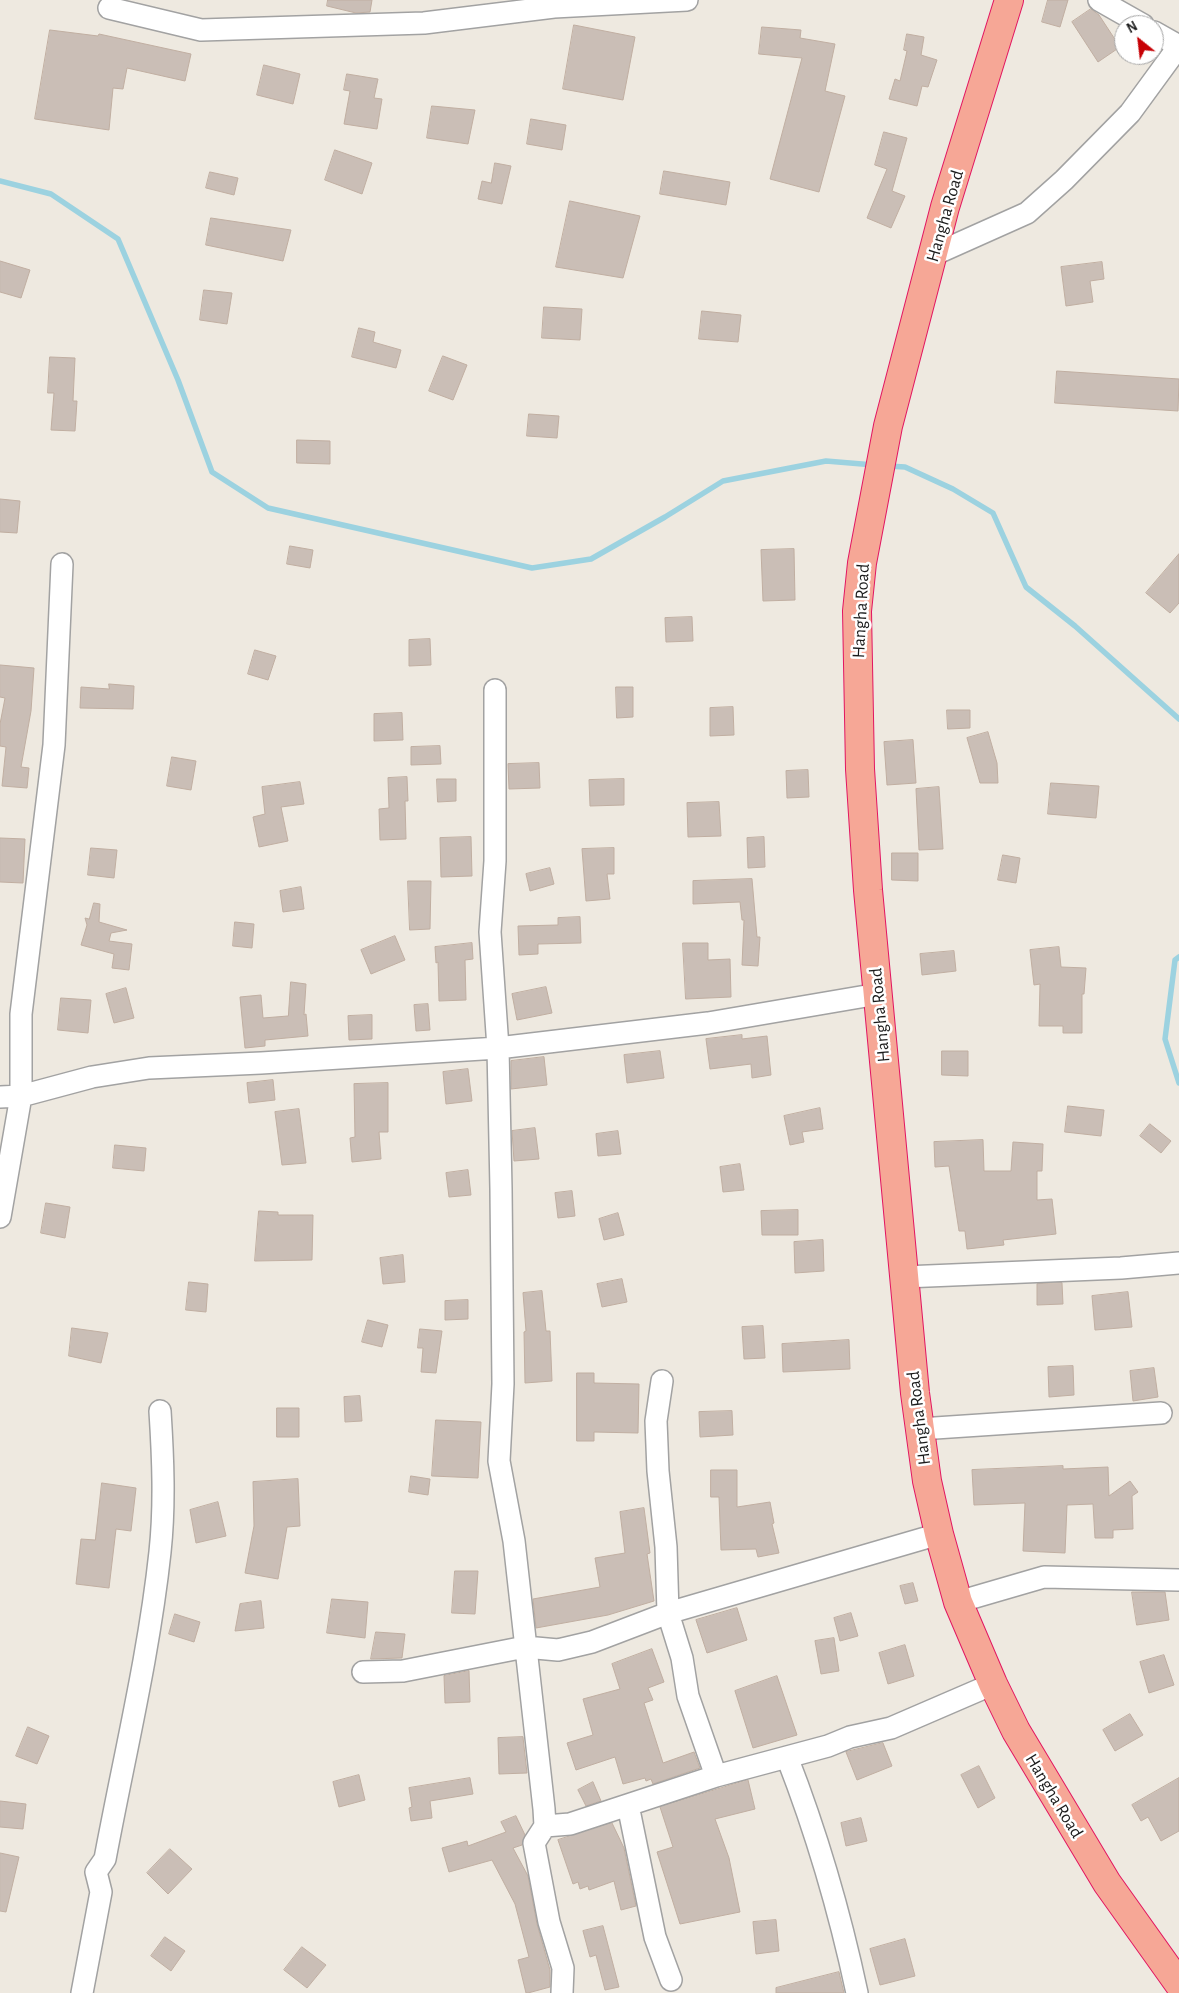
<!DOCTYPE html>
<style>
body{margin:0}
#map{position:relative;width:1179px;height:1993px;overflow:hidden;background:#eee9e0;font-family:"Alegreya Sans",sans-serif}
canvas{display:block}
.north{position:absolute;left:1114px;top:15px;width:50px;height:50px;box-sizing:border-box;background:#fff;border:1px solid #a4a4a4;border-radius:50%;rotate:331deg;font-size:14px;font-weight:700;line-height:20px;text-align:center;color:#1b1b1b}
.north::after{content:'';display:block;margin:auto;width:18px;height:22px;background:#c70005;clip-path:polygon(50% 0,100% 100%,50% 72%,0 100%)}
</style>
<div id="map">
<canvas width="1179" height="1993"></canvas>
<div class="north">N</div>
</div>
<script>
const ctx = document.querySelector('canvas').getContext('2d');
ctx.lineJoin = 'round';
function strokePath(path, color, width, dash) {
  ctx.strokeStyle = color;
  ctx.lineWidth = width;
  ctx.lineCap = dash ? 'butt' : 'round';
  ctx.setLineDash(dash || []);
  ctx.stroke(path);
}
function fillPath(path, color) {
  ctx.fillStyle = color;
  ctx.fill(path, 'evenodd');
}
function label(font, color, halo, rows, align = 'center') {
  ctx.font = font + ' "Alegreya Sans",sans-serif';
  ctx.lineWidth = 5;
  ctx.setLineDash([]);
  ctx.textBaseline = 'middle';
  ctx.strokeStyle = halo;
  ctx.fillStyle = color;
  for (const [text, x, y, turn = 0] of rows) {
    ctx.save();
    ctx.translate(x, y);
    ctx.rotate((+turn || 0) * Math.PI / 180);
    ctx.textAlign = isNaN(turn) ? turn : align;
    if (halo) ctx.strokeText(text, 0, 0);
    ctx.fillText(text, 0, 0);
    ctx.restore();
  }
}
const stream = new Path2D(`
 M0,181L51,194L118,239L178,380L212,472L268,508L532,568L591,559L665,517L723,481L826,461L874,465
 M888,466L905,467L953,489L993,513L1026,587L1075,626L1179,719
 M1179,957L1175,960L1165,1039L1179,1083`);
const building = new Path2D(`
 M328,0H372L370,12L356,13L327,6Z
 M1048,0H1068L1060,27L1042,22Z
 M1091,9L1099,15L1120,47L1098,62L1072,22Z
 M574,25L635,37L623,100L563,89Z
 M762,27L801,30L800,38L835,44L825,91L845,96L819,192L770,179L802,58L759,54Z
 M50,30L98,36L99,34L191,54L185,81L127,68L123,89L113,88L109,130L35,119Z
 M907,34L924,37L921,55L937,60L928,87L922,86L917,106L889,99L895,79L900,81L907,51L904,50Z
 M264,65L300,74L293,104L257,95Z
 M347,74L378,79L374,98L382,99L377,129L344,124L350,91L344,90Z
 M432,106L475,110L468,144L427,138Z
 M531,119L566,125L562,150L527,144Z
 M884,132L907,138L892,191L905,196L891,228L867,218L887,169L875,165Z
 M335,150L372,163L362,194L325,180Z
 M495,163L511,166L502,204L478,199L482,181L491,183Z
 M664,171L730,182L726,205L660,194Z
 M210,172L238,178L234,195L206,188Z
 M570,201L640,216L623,278L556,267Z
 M211,218L291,230L283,261L206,245Z
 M0,261L30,270L21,298L0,292Z
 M1102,262L1104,279L1090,281L1093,302L1066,306L1061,267Z
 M204,290L232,293L227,324L200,320Z
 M544,307L582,309L580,340L542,338Z
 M702,311L741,315L738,342L699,339Z
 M359,328L375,332L373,342L401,350L396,368L352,357Z
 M443,356L467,365L453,400L429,391Z
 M50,357L75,358L73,401H77L75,431L51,430L54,393H48Z
 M1057,371L1179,379L1178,411L1055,403Z
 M529,414L559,416L557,438L527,436Z
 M297,440L330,441V464L297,463Z
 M0,499L20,501L17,533L0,532Z
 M290,546L313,550L310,568L287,564Z
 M794,549L795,600L763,601L761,550Z
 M1179,554V603L1170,613L1146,593Z
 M692,617L693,641L666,642L665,618Z
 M430,639L431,665L409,666V640Z
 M255,650L276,656L268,680L248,674Z
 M0,665L34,668L31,711L21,767L29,768L27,788L2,786L6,747L0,746V724L5,698L0,697Z
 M109,684L134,686L133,709L80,708L81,687L109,689Z
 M616,687H633V717L617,718Z
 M733,707L734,735L710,736V708Z
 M947,710H970V728L948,729Z
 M402,713L403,740L374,741V714Z
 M988,732L997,763L998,783H980L967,738Z
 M913,740L916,783L887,785L884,742Z
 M440,746L441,764L411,765V747Z
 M172,757L196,761L191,790L167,786Z
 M539,763L540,788L509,789L508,764Z
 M808,770L809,797L787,798L786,771Z
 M407,777L408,801H405L406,839L380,840L379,809L389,808L388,778Z
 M437,779H456V801L438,802Z
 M624,779V805L590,806L589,780Z
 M300,782L304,804L281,807L288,841L259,847L253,817L265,814L262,787Z
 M1051,783L1099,786L1096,818L1048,814Z
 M939,787L943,849L919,850L916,789Z
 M719,802L721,836L688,837L687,803Z
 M471,837L472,876L441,877L440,838Z
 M764,837L765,867L748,868L747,838Z
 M0,838L25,839L23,883L0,882Z
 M91,848L117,850L114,878L88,875Z
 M614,848V874H607L610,899L586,901L582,849Z
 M892,853H918V881L892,880Z
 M1003,855L1020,858L1016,883L998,880Z
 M550,868L554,884L530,891L526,874Z
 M752,879L757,937H760L758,966L742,965L744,920H742L740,902L693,904V881Z
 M408,881H431L430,929L410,930Z
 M301,887L304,909L283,912L280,891Z
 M94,903L100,904L99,922L127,930L111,933L109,941L132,944L129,970L112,968L114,954L81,945L87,925L85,918L89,919Z
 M580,917L581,943L538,944V954L519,955L518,926L558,925V918Z
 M235,922L254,924L252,948L233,946Z
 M395,936L405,960L371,974L361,950Z
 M472,943L473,959L465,960L466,1000L439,1001L438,962L436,963L435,947Z
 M683,943H708V960L730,959L731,997L686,999Z
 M1059,947L1061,967L1086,968L1084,994H1082V1033H1063V1026H1039L1040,984L1034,985L1030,950Z
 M954,951L956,971L922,975L920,954Z
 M291,982L306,984L304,1015L306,1014L308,1036L265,1040V1046L245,1048L240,997L261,995L263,1018L288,1016Z
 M546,987L552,1013L517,1020L512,994Z
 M126,988L134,1018L114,1023L106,994Z
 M61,998L91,1000L88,1033L58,1030Z
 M428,1004L430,1030L416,1031L414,1005Z
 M372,1015V1039L349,1040L348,1016Z
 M742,1035V1039L767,1036L771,1075L752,1078L751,1064L710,1069L706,1039Z
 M660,1051L664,1078L627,1083L624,1055Z
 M942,1051H968V1076L942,1075Z
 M544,1057L547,1085L511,1089V1061Z
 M468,1069L472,1101L446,1104L443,1072Z
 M273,1080L275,1100L249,1103L247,1083Z
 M388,1083V1132H379L381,1159L352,1162L350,1138L355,1137L354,1084Z
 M1068,1106L1104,1110L1101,1136L1065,1132Z
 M820,1108L823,1129L802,1132L804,1142L790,1145L784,1116Z
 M299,1109L306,1163L282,1165L275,1112Z
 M1150,1124L1171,1141L1161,1153L1140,1136Z
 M535,1128L539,1159L514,1161L512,1131Z
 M618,1131L621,1154L598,1156L596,1134Z
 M983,1140L984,1171H1011L1013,1142L1043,1144L1042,1171H1037V1200L1052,1199L1056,1234L1003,1240L1004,1245L967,1249L965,1231H959L949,1166L935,1167L934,1142Z
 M115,1145L146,1148L144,1171L113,1168Z
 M740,1164L744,1190L723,1192L720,1167Z
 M468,1170L471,1195L449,1197L446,1173Z
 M572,1191L575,1216L558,1218L555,1193Z
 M46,1203L70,1207L65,1238L41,1233Z
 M798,1210V1235H762L761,1211Z
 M259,1211L278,1212V1215H313L312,1260L255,1261Z
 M618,1213L624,1235L604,1240L599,1219Z
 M823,1240L824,1271L795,1273L794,1242Z
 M403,1255L405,1282L383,1284L380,1258Z
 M622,1279L627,1302L602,1307L597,1284Z
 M189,1282L208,1284L206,1312L186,1310Z
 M1062,1283L1063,1304L1037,1305V1284Z
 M542,1291L546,1331H550L552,1381L525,1383L524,1332L526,1331L523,1293Z
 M1128,1292L1132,1327L1095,1330L1092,1296Z
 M468,1300V1319L445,1320V1301Z
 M368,1320L388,1325L382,1347L362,1342Z
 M763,1326L765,1358L744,1359L742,1327Z
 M72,1328L108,1333L101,1363L69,1356Z
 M420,1329L442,1331L436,1373L421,1372L423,1348H418Z
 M849,1340L850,1369L783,1372L782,1344Z
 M1073,1366L1074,1395L1049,1397L1048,1367Z
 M1154,1368L1158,1397L1133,1401L1130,1371Z
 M577,1373H594V1383L639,1384L638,1433L594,1432V1441H577Z
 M360,1396L362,1421L345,1422L344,1397Z
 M277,1408H299V1437H277Z
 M732,1411L733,1435L700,1437L699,1412Z
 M436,1420L481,1422L478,1478L432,1476Z
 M1063,1466V1469L1108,1467L1109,1496L1130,1481L1138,1492L1132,1496L1133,1529L1113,1530V1538H1095L1093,1504L1067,1505L1065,1553L1023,1551L1025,1503L974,1505L972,1470Z
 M711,1470H737V1507L770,1502L774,1523L772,1524L779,1553L758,1557L756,1549L721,1550L719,1497H711Z
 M411,1476L430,1479L428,1495L409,1492Z
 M298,1479L300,1526L287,1527L278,1579L245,1573L254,1526L253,1482Z
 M102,1483L136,1488L131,1531L116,1529L109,1588L76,1584L81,1539L95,1540Z
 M218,1502L226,1536L196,1543L190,1510Z
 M644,1508L650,1553L647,1554L654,1601L608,1615L536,1628L533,1599L600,1587L595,1558L625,1553L620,1512Z
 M455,1571H478L475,1614L452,1613Z
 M913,1583L918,1601L905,1604L900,1586Z
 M1132,1592H1165L1169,1620L1137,1625Z
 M332,1599L368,1602L365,1638L327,1633Z
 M261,1601L264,1628L235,1631L240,1604Z
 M737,1608L747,1640L707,1653L696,1620Z
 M851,1613L858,1636L840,1641L834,1618Z
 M175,1614L200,1622L194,1642L169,1634Z
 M376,1632L405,1634L402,1658L371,1659Z
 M834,1638L839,1671L821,1674L815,1641Z
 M905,1645L914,1676L888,1684L879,1653Z
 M652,1649L664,1682L648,1688L653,1700L644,1703L663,1763L694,1752L700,1768L653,1784L651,1779L646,1781L645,1778L623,1784L615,1757L576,1770L567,1743L593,1735L583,1699L620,1689L612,1664Z
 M1164,1655L1174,1685L1149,1693L1140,1662Z
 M469,1671L470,1702L445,1703L444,1676Z
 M777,1676L797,1735L753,1748L735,1691Z
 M1130,1714L1143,1735L1115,1751L1103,1730Z
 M28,1727L49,1736L37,1764L16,1756Z
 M523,1737L527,1773L499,1774L498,1738Z
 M883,1743L892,1766L857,1780L846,1752Z
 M979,1766L995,1798L978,1808L961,1775Z
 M359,1775L365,1800L339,1807L333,1782Z
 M470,1778L473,1794L430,1801L432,1818L411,1821L409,1808L412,1807L409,1788Z
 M1179,1778V1831L1161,1841L1148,1817L1141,1821L1132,1805Z
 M748,1780L755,1809L715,1819L729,1858L740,1912L680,1924L657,1852L673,1847L660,1807Z
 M593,1782L601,1801L586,1806L578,1790Z
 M0,1801L26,1804L23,1829L0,1827Z
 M516,1816L525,1835L522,1845L513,1848L528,1876L537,1924L550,1970V1987L528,1993H526L518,1960L529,1957L515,1904L492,1860L449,1872L442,1848L467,1841L468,1846L506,1832L501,1822Z
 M861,1818L867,1841L846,1846L841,1823Z
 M612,1823L624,1848L636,1906L621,1910L614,1881L589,1890L588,1886L580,1889L578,1882L573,1884L558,1840Z
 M170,1849L192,1869L168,1894L147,1873Z
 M0,1853L19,1857L6,1912L0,1911Z
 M776,1920L779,1951L756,1954L753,1922Z
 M603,1926L619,1987L605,1990L596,1955L590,1957L583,1931Z
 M165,1937L185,1951L171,1971L151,1956Z
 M905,1939L915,1976L880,1985L870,1949Z
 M302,1947L326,1965L307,1988L284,1970Z
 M839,1972L844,1993H776V1988Z`);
const minor = new Path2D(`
 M1099,0L1143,25
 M109,8L201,30L424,23L554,7L687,0
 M1154,32L1179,46
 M933,255L1027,213L1064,180L1130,113L1179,46
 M495,690V861L490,932L498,1048L501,1189L503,1384L499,1461L514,1541L544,1809L545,1826L534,1843L549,1922L563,1968L562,1993
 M0,1097L21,1096L92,1077L149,1068L261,1063L498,1048L708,1023L878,994
 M0,1217L21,1096V1014L54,745L62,564
 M904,1277L1121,1268L1179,1263
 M662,1381L656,1421L658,1471L666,1547L668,1613L682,1658L688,1696L716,1776
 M920,1429L1161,1413
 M958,1602L1044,1577L1179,1580
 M363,1672L403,1671L525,1647L558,1650L592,1642L668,1613L939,1534
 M787,1757C817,1834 840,1913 857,1993
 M628,1805L655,1937L671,1980
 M545,1826L570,1824L716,1776L828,1746L850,1737L891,1728L993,1684
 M82,1993L101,1892L96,1872L105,1859C124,1757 149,1655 160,1552C165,1505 163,1458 160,1411`);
const trunk = new Path2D(`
 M1009,0L945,207L888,426L862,563L857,611L860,769L868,890L915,1393L927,1481L939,1534L958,1602L993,1684L1016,1731L1107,1883L1179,1984`);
const streetNames = [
 ["Hangha Road",945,216,-74],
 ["Hangha Road",861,611,-87],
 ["Hangha Road",880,1015,-95],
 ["Hangha Road",919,1418,-97],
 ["Hangha Road",1054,1796,59]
];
strokePath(stream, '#9cd2e0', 5.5);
fillPath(building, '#cabeb6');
strokePath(building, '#c0aea1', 1);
strokePath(minor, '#a2a2a2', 24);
strokePath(trunk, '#e21661', 30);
strokePath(minor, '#fff', 21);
strokePath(trunk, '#f6a796', 28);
label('18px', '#1b1b1b', '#fff', streetNames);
</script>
